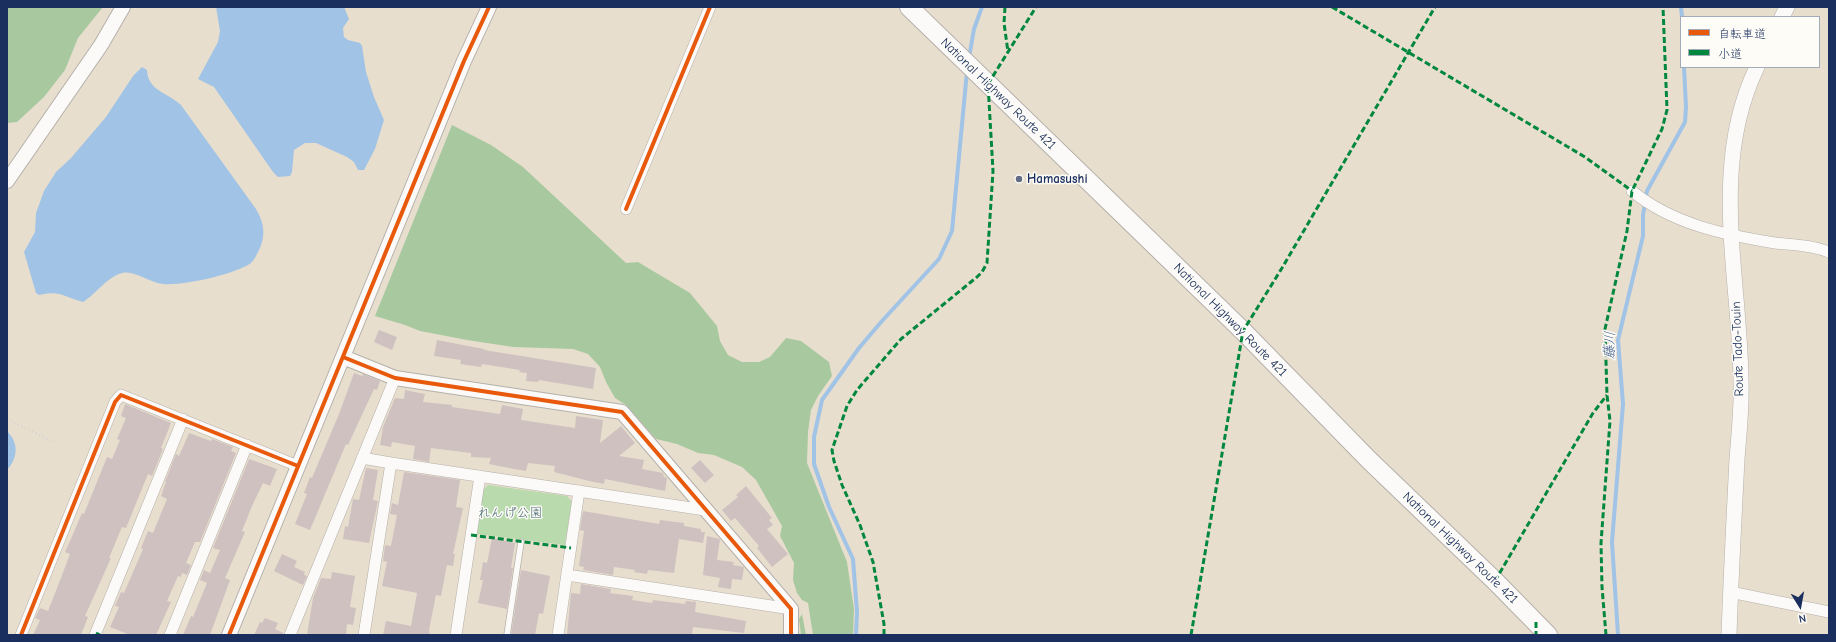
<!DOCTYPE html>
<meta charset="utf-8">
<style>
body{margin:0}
#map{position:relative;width:1836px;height:642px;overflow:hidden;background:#e8dece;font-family:"Comic Neue","Klee One",sans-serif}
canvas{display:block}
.frame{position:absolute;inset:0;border:8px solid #1b2f5e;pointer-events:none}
.legend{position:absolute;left:1680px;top:16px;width:140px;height:52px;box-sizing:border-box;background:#fdfcf7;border:1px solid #a3aaba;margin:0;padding:5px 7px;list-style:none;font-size:12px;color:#1b2f5e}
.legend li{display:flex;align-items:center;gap:8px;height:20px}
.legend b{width:20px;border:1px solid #a3aaba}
.north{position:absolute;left:1780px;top:586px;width:40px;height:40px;-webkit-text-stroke:3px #fdfcf7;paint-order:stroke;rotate:169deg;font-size:11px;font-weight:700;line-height:16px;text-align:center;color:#1b2f5e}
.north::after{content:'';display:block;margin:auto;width:14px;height:18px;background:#1b2f5e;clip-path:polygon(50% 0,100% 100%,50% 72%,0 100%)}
</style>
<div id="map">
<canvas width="1836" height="642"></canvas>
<div class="frame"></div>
<ul class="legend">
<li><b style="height:5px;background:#e8590c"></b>自転車道</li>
<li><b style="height:5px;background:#00873e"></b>小道</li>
</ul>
<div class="north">N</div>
</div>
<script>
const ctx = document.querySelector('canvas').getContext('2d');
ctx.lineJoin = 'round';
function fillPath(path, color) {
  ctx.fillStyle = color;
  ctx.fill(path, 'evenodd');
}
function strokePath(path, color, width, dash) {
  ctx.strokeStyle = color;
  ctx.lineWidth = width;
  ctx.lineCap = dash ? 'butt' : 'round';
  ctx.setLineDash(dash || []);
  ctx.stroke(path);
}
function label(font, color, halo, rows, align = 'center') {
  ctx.font = font + ' "Comic Neue","Klee One",sans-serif';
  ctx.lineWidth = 3;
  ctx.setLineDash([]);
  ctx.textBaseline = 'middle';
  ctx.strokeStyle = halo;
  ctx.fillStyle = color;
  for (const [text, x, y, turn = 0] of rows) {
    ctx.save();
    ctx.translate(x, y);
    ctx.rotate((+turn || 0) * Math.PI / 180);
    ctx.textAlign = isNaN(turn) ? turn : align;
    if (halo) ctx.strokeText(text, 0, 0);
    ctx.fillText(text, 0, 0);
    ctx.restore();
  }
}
const green = new Path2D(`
 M488,485L567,496L572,502L565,545L477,534L483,490Z`);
const forest = new Path2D(`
 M7,7H103L78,38L65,70L44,97L17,122L7,123Z
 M452,125L491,145L523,167L626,263L638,262L690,293L717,326L720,341L728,355L742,362H759L770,357L786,338L801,341L829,362L832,376L818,396L811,410L808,432L807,463L847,562L854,609L853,635H813L808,603L802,600L797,593L793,580L794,563L780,536L782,526L756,480L742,467L714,455L698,453L677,444L656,439L626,405L615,398L606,382L600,367L588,354L573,349L513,347L467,340L420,331L405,325L375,316Z
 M802,614L806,635H801L799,619Z`);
const water = new Path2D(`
 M216,7H344L349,19L343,28L344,37L348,40L360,43L362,46L366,72L374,97L384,120L375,149L364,170H358L354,162L347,157L316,143H305L294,150L292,172L290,176L278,177L273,172L214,87L198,79L218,42L220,31Z
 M142,67L147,70C148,91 167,92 181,105L256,209C265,224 266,237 258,252C256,256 254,260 251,263C236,274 183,286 163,284C150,283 135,270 122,273C107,277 96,294 83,302C64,297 60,290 39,295L36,293L24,252L35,232L36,213L44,191L56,172L71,158L106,117L133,76Z
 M7,431C19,443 18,458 7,470Z`);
const stream = new Path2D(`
 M1681,7L1682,17
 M969,58L974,29L982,7
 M856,635L857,612L853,559L829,507L814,464V437L822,400L859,348L882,321L939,259L952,231L967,71
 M1618,635L1612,542L1623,404L1618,340L1643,236V215L1647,191L1685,122L1686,107L1684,67`);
const building = new Path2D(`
 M379,330L397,337L392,350L374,342Z
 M437,340L484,349V350L596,368L593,389L539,380L538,382L526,381L527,373L519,372L520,370L482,364L481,367L460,364L461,360L434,356Z
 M354,373L362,376L363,374L380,381L377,390L374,389L348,445L346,444L310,530L295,524L307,494L304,493L310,477L312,478L339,414Z
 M405,390L425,394L423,402L452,405V407L500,414L502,405L523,409L521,420L575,428L576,416L603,420L600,443L621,426L635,443L619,456L644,460L642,469L663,473L664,477L667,478L665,491L605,479L604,484L589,481L554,472L555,466L528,463L526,471L509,468L489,464L491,458L471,457V453L431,448L429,462L413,459L415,446L392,442L391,447L380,445L383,427L395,398L404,399Z
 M125,404L171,423L161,448L163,449L152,476L148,474L126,528L122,527L109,558H111L85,616L88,617L81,635H33L40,620L35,618L40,608L48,611L61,578L70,554L65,552L70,541L82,513L84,514L107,457L112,459L120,440L117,439L126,418L121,416Z
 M189,433L211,441L212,439L233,447L231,451L236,453L200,542H195L186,563L191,565L187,575L182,573L181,577L178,576L167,601L171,602L156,635H130L110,627L119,607L115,606L121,592L124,593L143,549L141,548L148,531L153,533L167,499L161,496L166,482H165L176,454L179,456Z
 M249,459L277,469L270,486L263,483L252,506L242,531L245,532L225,578L230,580L210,635H183L191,616L193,617L207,583L200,580L204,570L210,573L220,550L213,548Z
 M700,460L714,475L705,483L691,468Z
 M366,468L378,470L373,500L378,501L369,543L343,539L345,526L348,527L353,499L359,500Z
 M404,472L460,480L456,507L463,508L453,554H455L453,566L447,565L441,596L436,595L429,630L430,635H383L386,621L411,626L417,593L382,586L387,562L383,561L385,545L391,546L397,515L390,514L392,503L398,505Z
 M746,486L772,518L769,520L773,525L767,529L788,554L772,567L757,548L759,546L735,518L731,521L722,510L738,497L736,495Z
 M583,511L659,524L660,520L684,523V526L701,529V532H705L703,543L679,539L674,573L648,570L647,574L634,572L635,570L614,567L613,575L583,570L584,567L579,566L584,531L580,530Z
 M707,536L720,539L717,560L734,562L733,565L744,567L742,580L732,579L731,589L718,587L720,578L703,575Z
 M492,538L515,543L511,568H513L507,609L478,603L483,580H480L483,562L487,563Z
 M282,554L297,561L294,567L305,572L304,575L307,576L303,585L274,571Z
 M521,570L550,576L543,614L539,613L535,635H511Z
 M332,572L355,576L350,607L356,608L353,625L347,624L346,635H307L313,598L321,578L331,579Z
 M581,584L611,589L610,593L633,596L632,600L652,603L653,600L685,604L686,601L696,602L695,612L746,621L744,633L693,627L692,635H567L571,593L580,594Z
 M265,618L278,623L275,629L283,633V635H254L260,622L262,623Z`);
const path = new Path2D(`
 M7,419L54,442`);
const service = new Path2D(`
 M507,635L521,542`);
const minor = new Path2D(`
 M1632,191C1672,224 1725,235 1775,243C1793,245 1811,245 1829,252
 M626,209L710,7
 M362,458L391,463
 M567,575L791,609
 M1730,592L1829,612
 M21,635L115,402L121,395L298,466
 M95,635L183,419
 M170,635L247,445
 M290,635L395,378
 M364,635L391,463L705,510
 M456,635L480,476
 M558,635L579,491`);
const tertiary = new Path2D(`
 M7,181L101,45L123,7
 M343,357L395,378L622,412L791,609V635
 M229,635L464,61L489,7`);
const secondary = new Path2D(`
 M1782,17L1787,7
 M1729,635C1731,576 1734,518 1737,459C1739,433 1742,407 1741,381C1740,277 1709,166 1757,67`);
const trunk = new Path2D(`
 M909,7L1243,331L1369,460L1495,581L1548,635`);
const quiet = new Path2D(`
 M1005,7L1004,23L1008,52
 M1332,7L1585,157L1632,191
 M471,535L571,548
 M1495,581L1593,413L1607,395
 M1536,622V635
 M96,633L100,635
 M884,635V624L873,562L860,525L842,485L834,461L832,450L847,406L857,390L901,339L977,277L982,272L987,263L993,171L988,84L1036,7
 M1191,635L1243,331L1282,268L1435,7
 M1606,635L1602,587L1601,543L1610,421L1607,395L1605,329L1627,231L1632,191L1662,129L1667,110L1663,7`);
const cycleway = new Path2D(`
 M626,209L710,7
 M343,357L395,378L622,412L791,609V635
 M21,635L115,402L121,395L298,466
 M229,635L464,61L489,7`);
const markers = [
 [1019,179,4,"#636c85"]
];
const streetNames = [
 ["National Highway Route 421",998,94,44],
 ["National Highway Route 421",1230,320,45],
 ["Route Tado-Touin",1738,349,-92],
 ["National Highway Route 421",1460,548,44]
];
const poiNames = [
 ["Hamasushi",1027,179]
];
const parkNames = [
 ["れんげ公園",510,513]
];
const waterNames = [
 ["藤川",1610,345,-88]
];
fillPath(green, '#b8daac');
fillPath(forest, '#a8c9a0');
fillPath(water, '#a1c3e6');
strokePath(stream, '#a1c3e6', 4);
fillPath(building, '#cfc1c0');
strokePath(service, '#b4b0aa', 7);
strokePath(minor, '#b4b0aa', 12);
strokePath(tertiary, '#b4b0aa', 16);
strokePath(secondary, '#b4b0aa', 16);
strokePath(trunk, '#b4b0aa', 20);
strokePath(path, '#d4d2d1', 2.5, [1, 3]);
strokePath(service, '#fcfaf8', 5.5);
strokePath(minor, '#fcfaf8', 11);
strokePath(tertiary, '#fcfaf8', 14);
strokePath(secondary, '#fcfaf8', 15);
strokePath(trunk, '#fcfaf8', 18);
strokePath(quiet, '#00873e', 3, [6, 3]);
strokePath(cycleway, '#e8590c', 4);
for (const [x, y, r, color] of markers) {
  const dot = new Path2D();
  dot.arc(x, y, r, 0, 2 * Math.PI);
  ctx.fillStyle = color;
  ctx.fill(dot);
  strokePath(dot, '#fdfcf7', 1.5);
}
label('13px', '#1b2f5e', '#fdfcf7', streetNames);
label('bold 13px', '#1b2f5e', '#fdfcf7', poiNames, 'left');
label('13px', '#3e616d', '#fdfcf7', parkNames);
label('italic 14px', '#3a588a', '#fdfcf7', waterNames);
</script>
